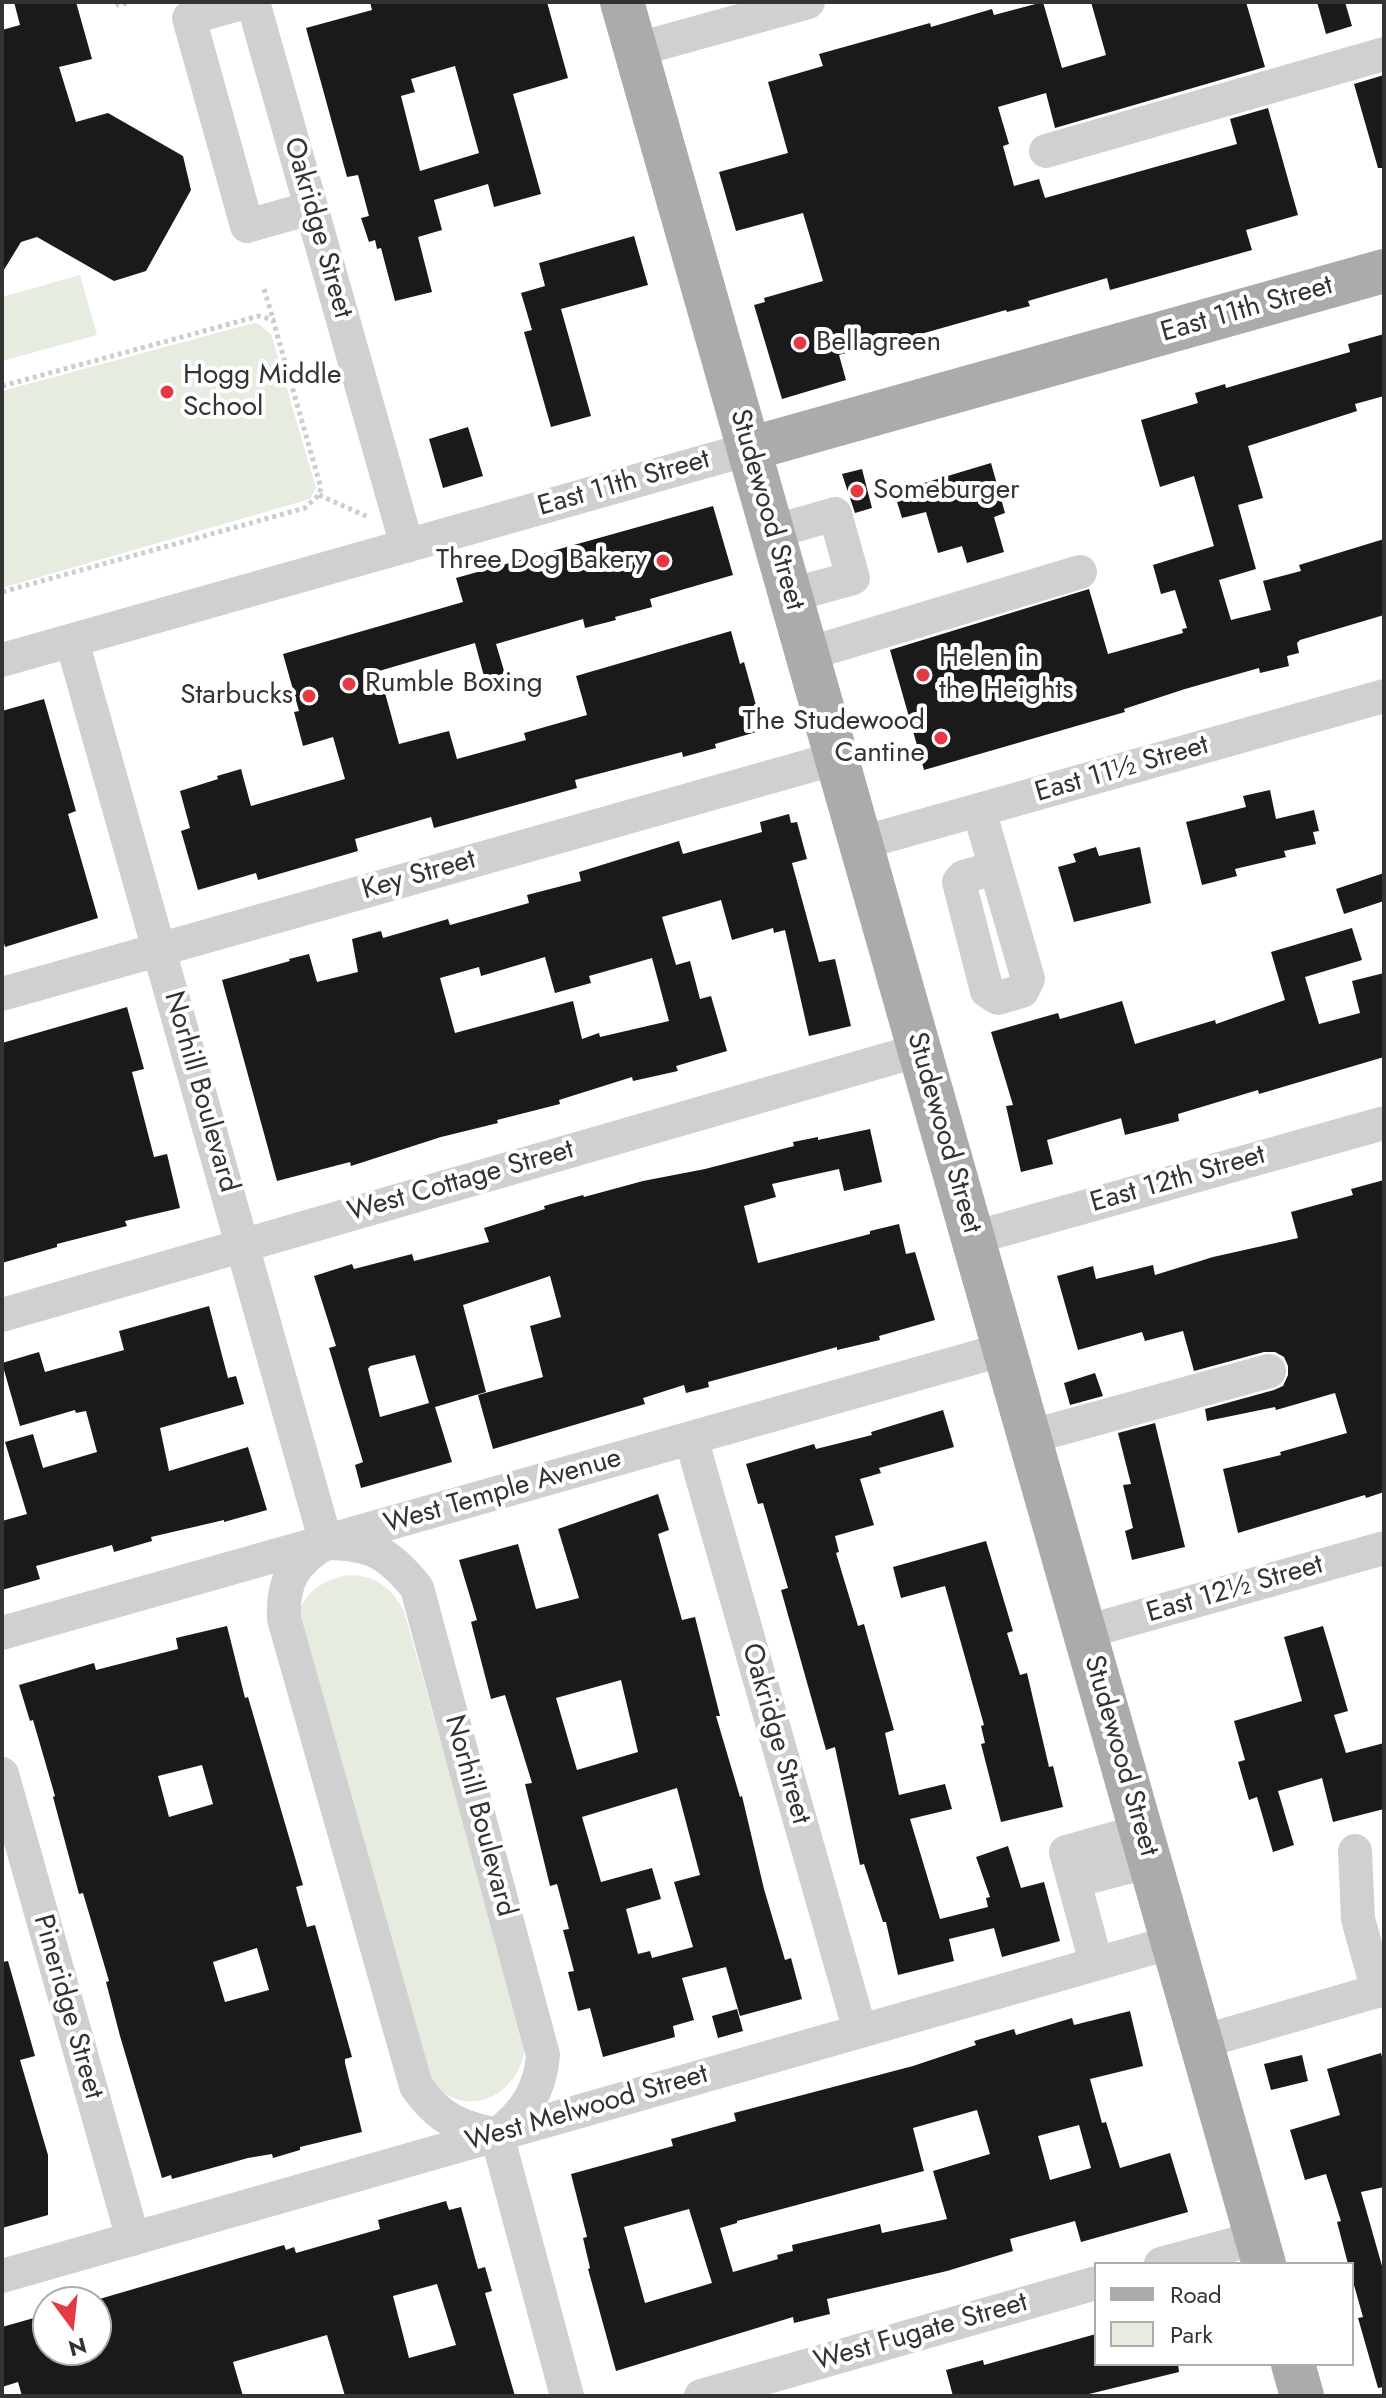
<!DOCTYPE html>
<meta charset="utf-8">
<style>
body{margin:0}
#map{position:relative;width:1386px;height:2398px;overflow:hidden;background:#fff;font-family:Jost,sans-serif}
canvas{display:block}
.frame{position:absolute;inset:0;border:4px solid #333;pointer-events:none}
.legend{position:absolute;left:1094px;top:2262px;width:260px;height:104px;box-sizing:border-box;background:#fff;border:2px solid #adadad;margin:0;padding:10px 14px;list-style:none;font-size:24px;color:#333}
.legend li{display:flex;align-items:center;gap:16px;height:40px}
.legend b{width:40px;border:2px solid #adadad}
.north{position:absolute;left:32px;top:2286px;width:80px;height:80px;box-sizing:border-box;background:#fff;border:2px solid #adadad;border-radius:50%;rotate:165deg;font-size:22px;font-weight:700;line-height:32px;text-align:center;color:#333}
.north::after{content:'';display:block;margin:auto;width:28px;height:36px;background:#e63946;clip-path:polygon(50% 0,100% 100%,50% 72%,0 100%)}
</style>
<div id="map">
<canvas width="1386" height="2398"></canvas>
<div class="frame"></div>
<ul class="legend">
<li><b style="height:10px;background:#ababab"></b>Road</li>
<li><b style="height:22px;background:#e6ecdf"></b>Park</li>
</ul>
<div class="north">N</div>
</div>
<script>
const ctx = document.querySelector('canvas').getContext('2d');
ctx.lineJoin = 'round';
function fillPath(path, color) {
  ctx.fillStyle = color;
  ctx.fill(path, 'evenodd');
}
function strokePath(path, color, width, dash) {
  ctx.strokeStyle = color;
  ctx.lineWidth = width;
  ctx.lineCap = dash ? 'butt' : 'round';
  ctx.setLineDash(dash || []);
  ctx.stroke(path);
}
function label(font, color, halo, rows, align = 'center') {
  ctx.font = font + ' Jost,sans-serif';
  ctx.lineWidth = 8;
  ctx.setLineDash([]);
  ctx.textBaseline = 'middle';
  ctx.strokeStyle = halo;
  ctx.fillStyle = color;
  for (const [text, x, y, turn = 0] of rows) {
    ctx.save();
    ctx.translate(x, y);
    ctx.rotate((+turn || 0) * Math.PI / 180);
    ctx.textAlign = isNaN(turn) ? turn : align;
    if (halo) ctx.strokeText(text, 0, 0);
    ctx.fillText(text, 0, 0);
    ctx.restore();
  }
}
const green = new Path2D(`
 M80,275L97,335L2,361V297Z
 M254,323L259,324L271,334L316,488L310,499L2,588V391Z
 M348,1575C375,1575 391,1587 404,1611L524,2037C530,2079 485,2118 445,2094C435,2089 430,2079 424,2070L298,1613C308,1590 323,1580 348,1575Z`);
const building = new Path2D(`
 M14,2H76L92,59L59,67L76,122L108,113L183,156L191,190L146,271L114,281L37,237L21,242L2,273V30L20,25Z
 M370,2H547L568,78L513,94L541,194L494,207L488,184L434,200L442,230L418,237L432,292L395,301L381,248L377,249L375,240L369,242L361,218L369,216L358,175L347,177L306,28L372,10ZM455,66L479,153L420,171L401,96L415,92L411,79Z
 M1043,2L1062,68L1106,55L1091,2H1246L1265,67L1055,128L1046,93L998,107L1009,144L1003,146L1014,186L1039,179L1045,198L1237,144L1230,119L1268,108L1298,215L1246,230L1252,250L1110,290L1107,278L1028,301L1030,306L1007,312L1006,310L910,337L911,340L888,347L886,341L839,355L846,380L782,399L754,305L765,302L764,298L823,281L803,213L736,231L719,172L788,153L768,82L823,66L819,54L930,23L931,27L992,9L994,15Z
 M1317,2H1345L1352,26L1326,34Z
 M1384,75V168H1378L1354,84Z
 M634,236L648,285L561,309L591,416L551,427L524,332L532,330L521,293L545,286L539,263Z
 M1384,334V396L1355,404L1357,411L1248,446L1263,498L1238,505L1256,569L1219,580L1231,620L1271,610L1263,581L1301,571L1299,565L1384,539V615L1300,640L1297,643L1299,653L1287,656L1289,666L1260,673L1259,668L1185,689L1124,709L1125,712L924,770L890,650L1089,589L1108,654L1183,633L1182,629L1187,628L1175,590L1161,594L1153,565L1214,546L1194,476L1160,487L1141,420L1198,403L1195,393L1225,384L1226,388L1350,352L1348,344Z
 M468,427L483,476L443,488L429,439Z
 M991,463L1005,513L994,517L1004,552L967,563L962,546L938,553L926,512L902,518L894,492Z
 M862,469L872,508L855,513L842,474Z
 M713,506L733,575L650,599L652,607L615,617L616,620L585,628L583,619L496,644L505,674L485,680L475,643L379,671L399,744L449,731L457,759L526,740L524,733L587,715L576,676L731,631L740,664L744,662L763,730L715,744L716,748L683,757L682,752L575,780L577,788L434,828L431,817L355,839L358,851L296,869L258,880L256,873L198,890L181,831L190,828L180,791L218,779L217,776L241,769L251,806L345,779L333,737L303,746L294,712L299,711L283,654L463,602L456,578Z
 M44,699L76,811L68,814L98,918L5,947L2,935V711Z
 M1270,790L1276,819L1314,810L1319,831L1313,832L1316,844L1284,851L1286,857L1235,869L1237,876L1202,885L1186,822L1246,807L1243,796Z
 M789,814L791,823L797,822L807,859L792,863L819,962L835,959L851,1026L809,1036L785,930L774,933L773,928L732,940L721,900L662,917L676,965L690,961L700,999L711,996L727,1051L676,1066L678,1071L633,1081L632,1077L559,1100L560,1104L497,1120L498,1123L441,1137L351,1166L350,1162L277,1181L222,980L290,961L289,959L309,954L317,982L358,972L352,939L381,931L383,938L448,919L450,925L529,903L527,895L581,881L579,872L679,841L683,854L762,832L760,822ZM545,957L555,993L591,983L589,976L652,958L669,1021L600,1037L599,1033L582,1039L573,1001L455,1033L440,978L479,967L481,976Z
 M1096,847L1099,856L1140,847L1151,903L1074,922L1058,867L1076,862L1073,854Z
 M1384,873V901L1344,914L1336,889Z
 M1352,928L1362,960L1305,977L1319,1024L1360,1013L1352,981L1384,973V1057L1259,1094L1258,1090L1178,1114L1179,1121L1125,1135L1121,1118L1047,1140L1053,1164L1021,1172L1006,1106L1013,1105L991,1032L1058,1013L1060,1019L1122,1001L1135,1044L1215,1020L1216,1024L1285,1000L1271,952Z
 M127,1007L144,1069L132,1072L154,1157L167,1154L180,1208L125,1221L127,1226L57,1244V1247L2,1263V1043Z
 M870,1129L882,1182L844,1191L839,1169L772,1184L776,1197L744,1206L758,1263L870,1234V1231L899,1224L906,1254L915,1252L935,1320L879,1336L880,1340L837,1350V1347L708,1382L709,1387L686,1393L684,1385L643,1398L645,1404L493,1449L478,1395L543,1377L530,1326L561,1317L550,1276L463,1305L486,1392L435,1407L452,1462L361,1488L355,1465L363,1462L329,1348L336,1346L314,1276L352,1264L354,1269L412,1254L414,1261L489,1242L484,1228L545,1209L544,1206L583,1195L584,1197L643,1181L705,1169L794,1146L793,1142L818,1137V1140ZM415,1355L429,1403L380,1417L368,1369L370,1366Z
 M1384,1180V1492L1366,1498L1365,1495L1238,1533L1223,1469L1281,1455L1280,1452L1347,1433L1335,1393L1276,1410L1275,1407L1207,1421L1205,1409L1274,1390L1283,1386L1288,1375V1366L1284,1357L1275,1352H1264L1194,1371L1183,1331L1145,1341L1142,1332L1078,1350L1057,1276L1093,1266L1096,1279L1153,1265L1155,1275L1213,1257L1298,1238L1291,1212L1353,1195L1351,1189Z
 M209,1306L228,1378L236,1376L244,1404L160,1428L169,1471L248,1447L267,1510L224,1522V1520L151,1537L152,1541L114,1552L112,1545L36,1566L40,1579L2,1590V1521L27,1514L5,1442L33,1434L43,1468L97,1452L86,1411L76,1413L75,1410L20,1426L2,1363L39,1352L45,1372L124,1350L119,1331Z
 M1095,1373L1103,1396L1070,1405L1064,1383Z
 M943,1410L954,1447L879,1468L881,1473L860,1479L874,1525L835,1536L839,1552L836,1553L858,1626L864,1624L894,1730L885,1733L899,1795L945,1784L952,1809L910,1819L940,1919L988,1907L986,1898L990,1897L976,1857L1008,1846L1021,1888L1044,1882L1060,1941L1002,1957L994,1928L949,1939L954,1961L898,1975L886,1922H883L864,1864L860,1865L835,1747L826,1750L781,1590L788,1588L763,1503L758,1504L746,1464L814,1444L816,1449L872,1435L871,1432Z
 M1155,1423L1185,1547L1132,1560L1125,1531L1133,1528L1123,1485L1131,1484L1118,1433Z
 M658,1494L669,1530L658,1534L682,1620L695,1617L720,1716H716L740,1797L742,1796L764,1889L785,1960L791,1958L802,1999L740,2016L726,1967L682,1978L694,2020L673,2026L675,2037L603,2057L590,2008L578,2011L568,1972L574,1971L563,1930L569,1929L557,1884L550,1886L525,1784L532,1783L505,1695L491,1699L471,1622L477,1620L459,1560L518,1544L536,1609L579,1598L558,1529ZM621,1680L638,1752L577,1770L556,1698ZM677,1788L700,1875L674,1882L693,1947L652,1958L650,1951L638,1954L626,1909L661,1899L652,1868L601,1882L582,1817Z
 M986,1541L1013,1631L1007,1633L1020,1675L1027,1673L1049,1767L1053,1766L1063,1807L1001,1822L981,1744L985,1743L981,1726L984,1725L945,1586L901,1598L893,1567Z
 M227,1626L245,1698L248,1697L303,1885L296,1887L307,1927L315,1925L352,2057L345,2059V2063L362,2132L300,2147V2150L273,2158L272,2154L248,2158L172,2179L171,2175L162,2178L120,2036L106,1982L109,1981L83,1893L79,1894L53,1797L55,1796L33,1720L30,1721L19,1685L94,1663L96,1670L178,1649L176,1638ZM202,1765L213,1804L169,1817L158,1776ZM257,1948L269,1990L225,2002L213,1962Z
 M1323,1626L1348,1711L1334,1715L1346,1753L1384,1743V1809L1333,1822L1322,1778L1278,1791L1294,1845L1273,1852L1257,1797L1249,1800L1238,1762L1245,1760L1234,1721L1302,1701L1284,1637Z
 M8,1961L35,2056L20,2060L48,2155V2215L2,2228V1962Z
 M737,2009L743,2031L718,2038L712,2016Z
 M1130,2011L1143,2066L1090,2079L1102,2123L1106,2122L1120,2168L1170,2153L1188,2212L1081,2242L1075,2221L1010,2239L1013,2251L947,2271L827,2299L830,2314L794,2323L793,2317L616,2371L588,2269L590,2268L583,2238L587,2237L571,2174L673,2146L671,2139L736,2121L734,2113L913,2066L976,2045L974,2041L1014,2029L1016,2035L1072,2018L1074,2025ZM977,2110L990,2154L933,2171L947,2219L882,2233L880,2224L792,2245L793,2251L777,2255L778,2259L733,2272L720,2228L737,2223V2221L924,2171L913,2128ZM1079,2125L1091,2168L1050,2180L1038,2136ZM689,2209L712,2283L645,2303L624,2227Z
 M1381,2053L1384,2065V2187L1361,2192L1384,2273V2387L1378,2388L1358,2318L1363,2317L1352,2278V2264H1348L1337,2222L1341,2221L1326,2174L1305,2180L1290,2130L1340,2115L1327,2069Z
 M1302,2055L1308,2081L1271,2090L1264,2064Z
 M446,2201L449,2210L461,2207L478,2269L485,2267L492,2291L485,2293L515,2396H345L327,2335L233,2362L243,2396H22L18,2382L2,2387V2327L48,2314V2350H96V2300L284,2245L286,2250L294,2247L296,2253L380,2229L378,2220ZM437,2284L456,2345L409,2358L393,2296Z
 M1096,2334V2364H1178L1179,2372L1081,2396H953L946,2370L983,2360L984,2365Z`);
const path = new Path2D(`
 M117,2L118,5L131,2
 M264,289L273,319
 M2,386L259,316L273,320L321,488L319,495L305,508L2,592
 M319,495L368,517`);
const minor = new Path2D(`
 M246,2L189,18L247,226L311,208
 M253,2L407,546
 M635,50L808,2
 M1046,151L1384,54
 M772,532L835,514L853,578L791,595
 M72,641L326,1543
 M807,654L1080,572
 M2,660L749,449
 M979,810L1028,979L1022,991L998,998L987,991L959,882L963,877L995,868
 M861,843L1384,696
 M2,994L837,758
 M973,1238L1384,1123
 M2,1315L920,1050
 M1029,1437L1269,1371
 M691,1438L860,2031
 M326,1543C371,1543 389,1553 417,1588L543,2055C540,2092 525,2112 497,2135C459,2127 439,2119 416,2086L284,1619C282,1582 294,1561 326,1543Z
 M1085,1632L1384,1548
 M2,1633L1005,1349
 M2,1774L133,2239
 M1355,1851L1358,1919L1378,1991
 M1074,1881L1150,1861
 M1096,1963L1066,1852L1141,1831
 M1201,2042L1384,1989
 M497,2135L567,2396
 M1161,2264L1257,2238
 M2,2276L1173,1942
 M701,2396L1096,2283`);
const major = new Path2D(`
 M622,2L1264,2264
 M749,449L1384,271
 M1293,2364L1302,2396`);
const markers = [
 [800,343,8,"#e63946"],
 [167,392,8,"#e63946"],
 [857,491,8,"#e63946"],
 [663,561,8,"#e63946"],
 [923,675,8,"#e63946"],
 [349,684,8,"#e63946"],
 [309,696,8,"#e63946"],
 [941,738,8,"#e63946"]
];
const streetNames = [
 ["Oakridge Street",317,228,74],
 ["East 11th Street",1247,310,-16],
 ["East 11th Street",624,484,-16],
 ["Studewood Street",766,510,74],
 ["East 11½ Street",1122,770,-16],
 ["Key Street",419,876,-16],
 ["Norhill Boulevard",200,1092,74],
 ["Studewood Street",943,1133,74],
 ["East 12th Street",1178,1180,-16],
 ["West Cottage Street",461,1182,-16],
 ["West Temple Avenue",503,1492,-16],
 ["East 12½ Street",1235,1590,-16],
 ["Oakridge Street",775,1734,74],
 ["Studewood Street",1120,1756,74],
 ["Norhill Boulevard",479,1816,75],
 ["Pineridge Street",67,2007,74],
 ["West Melwood Street",587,2109,-16],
 ["West Fugate Street",921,2333,-16]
];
const poiNames = [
 ["Bellagreen",816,343],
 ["Hogg Middle",183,376],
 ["School",183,408],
 ["Someburger",873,491],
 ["Three Dog Bakery",647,561,"right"],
 ["Helen in",939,659],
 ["the Heights",939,691],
 ["Rumble Boxing",365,684],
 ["Starbucks",293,696,"right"],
 ["The Studewood",925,722,"right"],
 ["Cantine",925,754,"right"]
];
fillPath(green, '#e6ecdf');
fillPath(building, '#1a1a1a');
strokePath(path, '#cdcdcd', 5, [4, 4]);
strokePath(minor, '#d0d0d0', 34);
strokePath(major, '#ababab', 44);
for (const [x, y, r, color] of markers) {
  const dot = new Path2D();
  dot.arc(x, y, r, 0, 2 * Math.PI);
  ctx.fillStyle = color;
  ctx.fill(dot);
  strokePath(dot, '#fff', 3);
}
label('28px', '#333', '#fff', streetNames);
label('28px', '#333', '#fff', poiNames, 'left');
</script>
